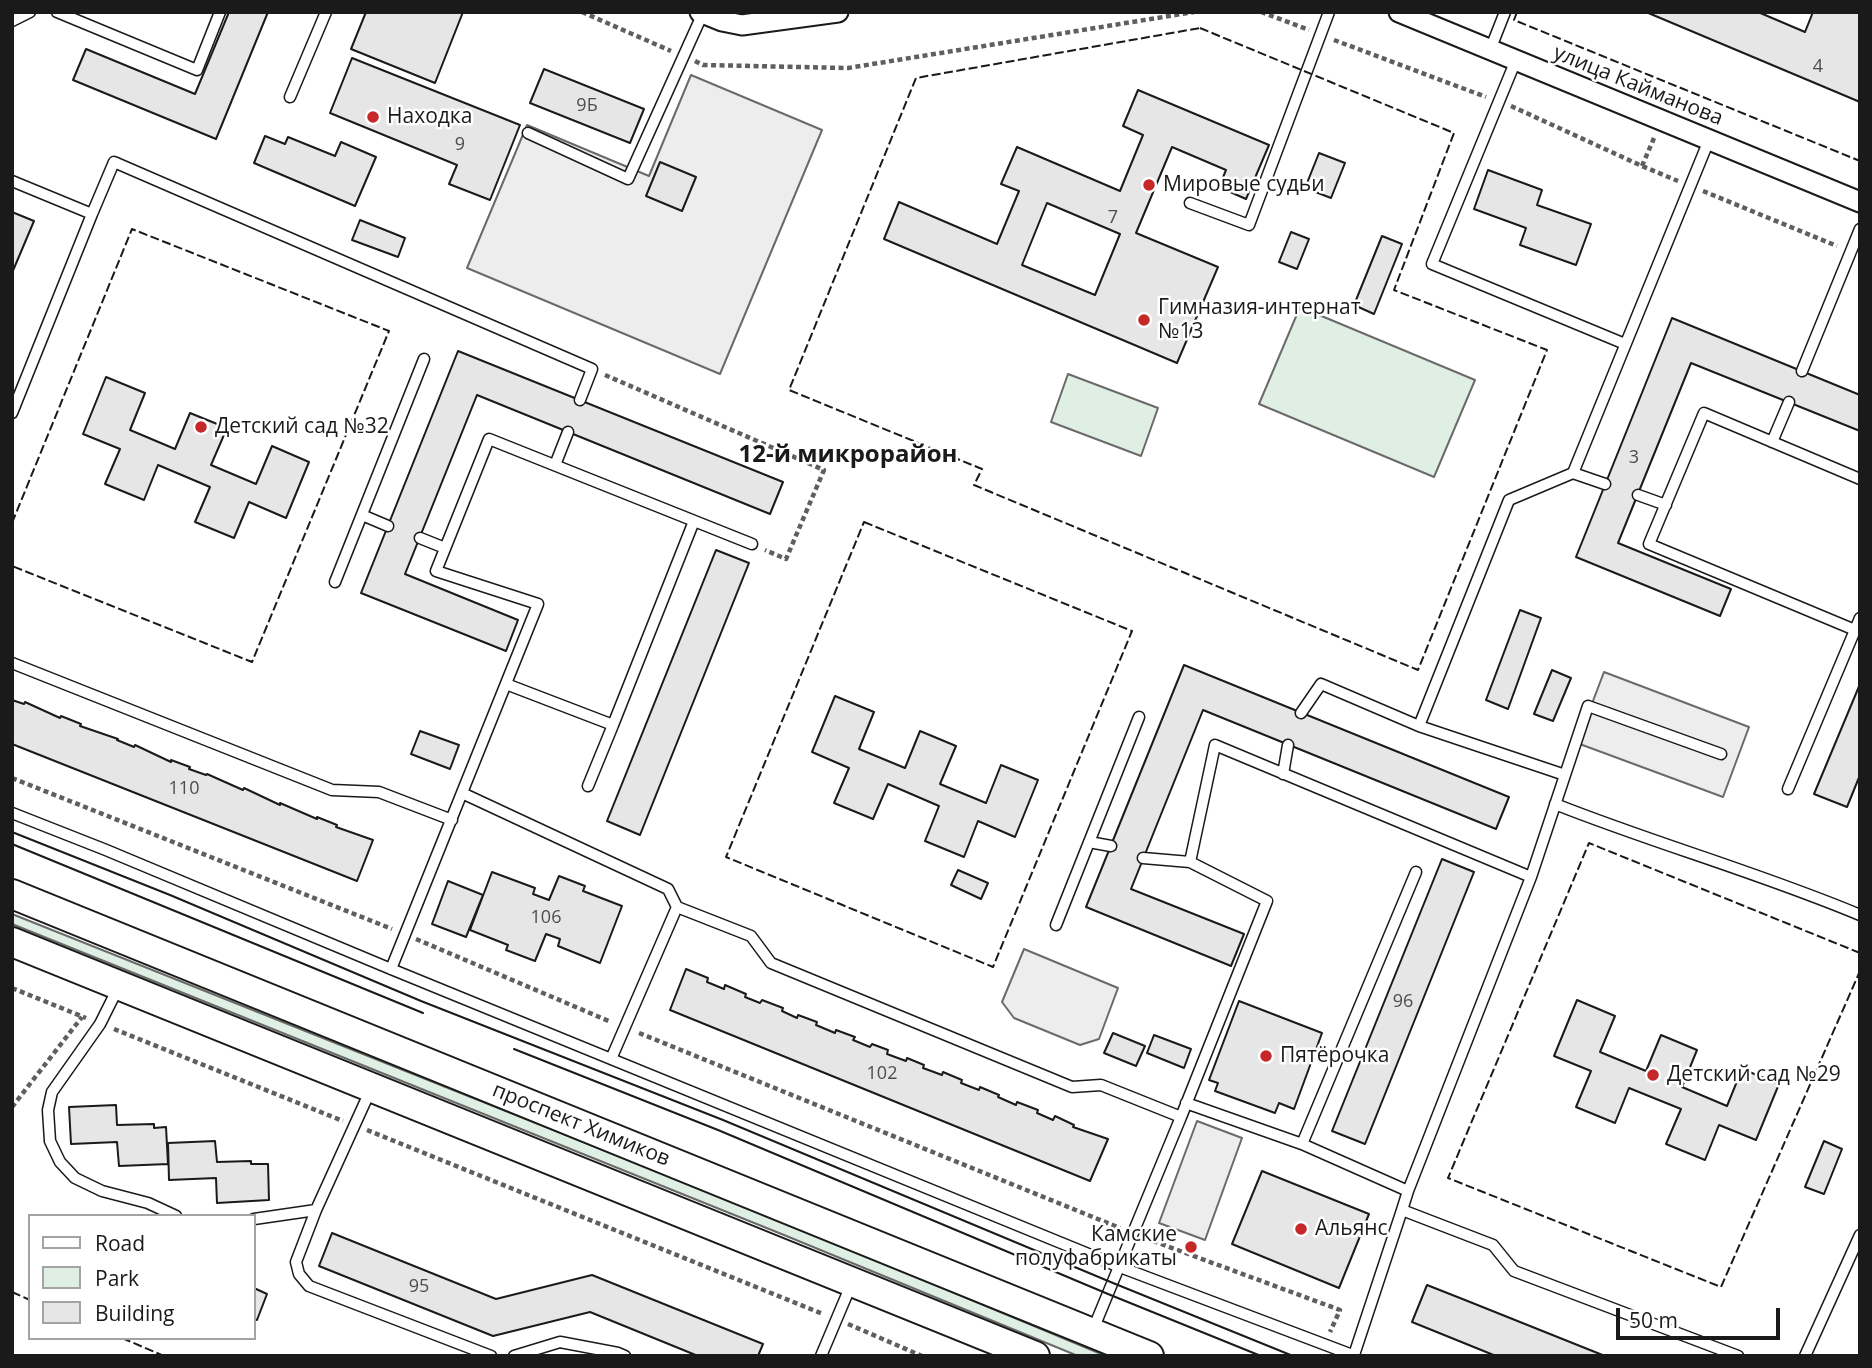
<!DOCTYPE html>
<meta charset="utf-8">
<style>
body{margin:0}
#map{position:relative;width:1872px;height:1368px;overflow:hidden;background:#fff;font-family:"Open Sans",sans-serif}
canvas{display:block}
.frame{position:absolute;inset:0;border:14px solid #1a1a1a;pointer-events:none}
.legend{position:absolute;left:28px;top:1214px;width:228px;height:126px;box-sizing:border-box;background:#fff;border:2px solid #a3a3a3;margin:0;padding:9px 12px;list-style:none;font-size:21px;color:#1a1a1a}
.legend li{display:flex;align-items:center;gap:14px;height:35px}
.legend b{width:35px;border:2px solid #a3a3a3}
.scale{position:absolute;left:1616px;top:1308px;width:164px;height:32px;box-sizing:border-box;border:4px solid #1a1a1a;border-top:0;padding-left:9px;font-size:21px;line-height:24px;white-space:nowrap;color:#1a1a1a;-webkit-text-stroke:5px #fff;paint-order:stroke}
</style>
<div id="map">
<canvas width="1872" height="1368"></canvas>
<div class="frame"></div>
<ul class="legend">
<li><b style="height:9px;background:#fff"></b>Road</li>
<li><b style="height:19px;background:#e0efe3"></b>Park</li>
<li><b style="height:19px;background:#e6e6e6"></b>Building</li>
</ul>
<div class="scale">50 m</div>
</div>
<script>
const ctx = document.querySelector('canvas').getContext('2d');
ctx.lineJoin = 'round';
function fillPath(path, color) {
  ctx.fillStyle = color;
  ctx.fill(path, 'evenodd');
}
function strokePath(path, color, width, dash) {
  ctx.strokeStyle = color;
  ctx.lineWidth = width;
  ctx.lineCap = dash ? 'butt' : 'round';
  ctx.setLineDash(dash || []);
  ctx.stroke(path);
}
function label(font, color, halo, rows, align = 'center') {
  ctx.font = font + ' "Open Sans",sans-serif';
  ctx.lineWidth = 5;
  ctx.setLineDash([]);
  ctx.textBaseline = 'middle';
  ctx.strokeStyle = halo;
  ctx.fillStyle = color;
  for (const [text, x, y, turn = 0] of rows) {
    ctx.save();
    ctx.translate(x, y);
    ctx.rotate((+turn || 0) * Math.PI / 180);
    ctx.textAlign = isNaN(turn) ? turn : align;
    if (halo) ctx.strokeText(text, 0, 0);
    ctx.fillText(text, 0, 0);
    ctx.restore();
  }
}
const green = new Path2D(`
 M1300,307L1475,380L1434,477L1259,404Z
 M1068,374L1158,408L1141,456L1051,422Z
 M12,914L789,1224L1106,1356H1078L784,1235L12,924Z`);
const parking = new Path2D(`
 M691,75L822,130L720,374L467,268L527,125L649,176Z
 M1604,672L1749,727L1723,797L1577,743Z
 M1024,949L1118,988L1099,1039L1080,1045L1014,1018L1002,1002Z
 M1197,1121L1242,1138L1205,1240L1159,1223Z`);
const building = new Path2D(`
 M229,12H268L216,139L73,80L86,49L195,94Z
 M366,12H463L435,83L351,49Z
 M1646,12H1758L1805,32L1813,12H1860V102Z
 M352,58L520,125L490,200L449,184L457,165L330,113Z
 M544,69L644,109L630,143L530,103Z
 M1138,90L1269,145L1246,199L1219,187L1226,170L1172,147L1136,233L1218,267L1177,363L884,239L899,202L997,244L1019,191L1001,184L1017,147L1120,191L1143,135L1123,126ZM1047,203L1120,234L1095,295L1022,265Z
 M265,136L285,144L288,137L335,156L341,142L376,157L355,206L254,163Z
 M1319,153L1345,163L1331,198L1305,188Z
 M660,162L696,177L682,211L646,196Z
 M1488,170L1542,190L1537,205L1591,224L1576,265L1520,245L1526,228L1474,209Z
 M12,212L34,221L12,273Z
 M360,220L405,238L398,257L352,240Z
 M1291,232L1309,239L1297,269L1279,262Z
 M1382,236L1402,244L1374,314L1354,305Z
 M1672,318L1860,395V431L1691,363L1618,543L1731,589L1720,616L1576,557Z
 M458,351L783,482L770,514L477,395L405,574L518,620L506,651L361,593Z
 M106,377L145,393L130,430L175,449L190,413L227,428L211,465L256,484L272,446L309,462L286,518L249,502L234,538L195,522L210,487L158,465L144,500L105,484L120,449L83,434Z
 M716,550L749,563L640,835L607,821Z
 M1520,610L1541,618L1508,709L1486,700Z
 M1184,665L1509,797L1496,829L1203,710L1131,889L1244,934L1231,966L1086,907Z
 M1552,670L1571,678L1553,721L1534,714Z
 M1860,684V775L1847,807L1814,794Z
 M835,696L874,712L859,749L905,768L920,731L956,746L940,784L986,803L1001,765L1038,780L1015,837L978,821L964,857L925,841L939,806L888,784L873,819L834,803L849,768L812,752Z
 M12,700L24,704L25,702L60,718L61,716L81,724L80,726L118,739L117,740L134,747L135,745L171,762V760L190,767L189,769L206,775L207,774L243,790L244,788L280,805V803L317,819V817L337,825L336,827L373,840L357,881L12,744Z
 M420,731L459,745L450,769L411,754Z
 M1442,859L1474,872L1365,1144L1332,1131Z
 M958,870L988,883L981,899L951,885Z
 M492,872L535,888L533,894L549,900L559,876L585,886L583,891L622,906L600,963L558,946L560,939L546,934L535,961L506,950L508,945L470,930Z
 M448,881L483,895L466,937L432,924Z
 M686,969L708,978L707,982L724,989L725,985L746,994L745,997L760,1003L762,1000L783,1008L782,1011L797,1018L798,1015L817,1022L816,1025L835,1033L836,1030L855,1037L853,1040L870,1047L872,1044L888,1050L887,1054L906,1061L907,1058L924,1065L923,1068L942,1075L943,1072L962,1080L961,1083L979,1090L980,1087L999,1095L998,1097L1016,1105L1017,1102L1038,1110L1037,1113L1053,1120L1055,1116L1074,1125L1073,1127L1108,1139L1090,1181L670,1010Z
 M1577,1000L1615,1016L1600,1052L1646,1071L1661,1035L1697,1050L1682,1087L1727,1106L1742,1069L1779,1084L1756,1140L1719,1125L1705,1160L1666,1144L1681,1109L1629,1088L1615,1123L1576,1107L1591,1071L1554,1056Z
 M1239,1001L1322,1033L1294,1109L1279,1103L1275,1113L1215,1091L1218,1083L1209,1080Z
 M1113,1033L1145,1046L1136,1066L1104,1053Z
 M1154,1035L1191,1049L1184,1068L1147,1053Z
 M116,1105L117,1125L154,1124V1128L166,1127L168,1164L119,1166L117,1142L71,1144L69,1107Z
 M215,1141L217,1162L251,1161V1164H268L269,1200L217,1203L216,1178L169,1180L168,1143Z
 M1824,1141L1842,1149L1824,1194L1805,1187Z
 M1262,1171L1369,1214L1339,1288L1232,1244Z
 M332,1233L496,1299L592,1275L763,1344L758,1356H698L590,1312L493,1336L319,1266Z
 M1427,1285L1465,1300L1605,1356H1496L1412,1322Z
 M254,1288L267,1294L257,1320L254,1319Z`);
const path = new Path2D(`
 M582,12L671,51
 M1261,12L1309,30
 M1334,40L1486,97
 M695,61L703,65L848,68L1194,12
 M1669,104L1674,93
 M1511,106L1642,166L1678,181
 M1642,166L1654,138
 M1703,191L1837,246
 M605,375L824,470L786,559L765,550
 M12,778L392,929
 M416,939L611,1022
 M12,988L86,1018
 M114,1029L343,1121
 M639,1033L1120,1228
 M12,1107L82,1017
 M367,1130L823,1314
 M1145,1238L1340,1310L1330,1332
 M848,1324L922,1356`);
const lane = new Path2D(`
 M57,12L197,70L220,12
 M12,21L30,12
 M1490,50L1505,12
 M1516,60L1432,264L1625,344
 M290,97L326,12
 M528,133L628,179L703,13
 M12,181L92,214L12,413
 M1190,203L1249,225L1329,12
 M92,214L114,162L592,369L580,400
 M1802,371L1860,229
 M1772,442L1789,402
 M555,465L568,432
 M1573,473L1605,484
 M1638,495L1666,505
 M362,515L388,526
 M420,538L445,548
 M335,582L424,359
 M1855,630L1860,618
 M12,663L332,790L379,792L452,820
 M506,684L613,725L694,521
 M1301,713L1321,684L1419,726L1565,775
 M1419,726L1509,500L1573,473L1709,140
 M1283,774L1288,745
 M588,786L613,725
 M1788,789L1855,630L1649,544L1704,413L1860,479
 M462,793L668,889L677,907L751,936L771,963L1072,1087L1101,1085L1181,1117L1092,1332
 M1555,804C1656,844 1760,873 1860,915
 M12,813L106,850L391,969L1120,1267L1355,1356
 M1089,842L1111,846
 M1143,858L1190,862
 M1056,925L1139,717
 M391,969L538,604L436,571L489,439L752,544
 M118,988L100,1024L52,1092L48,1110L50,1141L60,1162L75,1178L102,1191L148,1203L176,1216
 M611,1059L677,907
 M1186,1103L1302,1144L1408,1191L1402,1210
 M1181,1117L1267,901L1190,862L1215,745L1531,877L1588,706L1721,754
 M1302,1144L1416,872
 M1408,1191L1531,877
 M316,1210L296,1262L299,1274L309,1286L491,1356
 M254,1219L316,1210L371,1089
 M1354,1355L1402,1210L1493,1245L1514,1271L1738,1356
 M514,1356L560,1342L618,1353L625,1356
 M821,1356L851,1285
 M1805,1356L1860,1235`);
const street = new Path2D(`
 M700,12L722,21L742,25L838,12
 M1399,12L1860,202`);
const secondary = new Path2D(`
 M12,894L1149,1356
 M12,942L1035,1356`);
const tram = new Path2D(`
 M12,832L170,895L421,1001L723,1120L1113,1283L1293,1356
 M12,844L423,1013
 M514,1049L718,1130L1108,1294L1261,1356`);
const fence = new Path2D(`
 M1517,12L1514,20L1860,161
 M1200,28L1454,133L1394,290L1547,350L1418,670L974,485L982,469L789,390L916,78Z
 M864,522L1132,631L993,967L726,857Z
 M12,523L132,229L389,331L252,662L12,566
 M1860,953L1589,843L1448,1178L1721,1287L1860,971
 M12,1292L30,1300
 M122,1338L164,1356`);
const markers = [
 [373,117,7,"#c62828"],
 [1149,185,7,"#c62828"],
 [1144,320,7,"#c62828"],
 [201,427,7,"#c62828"],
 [1266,1056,7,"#c62828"],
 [1653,1075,7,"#c62828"],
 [1301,1229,7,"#c62828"],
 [1191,1247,7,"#c62828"]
];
const numberNames = [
 ["4",1818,67],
 ["9Б",587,106],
 ["9",460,145],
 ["7",1113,218],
 ["3",1634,458],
 ["110",184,789],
 ["106",546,918],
 ["96",1403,1002],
 ["102",882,1074],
 ["95",419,1287]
];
const streetNames = [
 ["улица Кайманова",1638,86,22],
 ["проспект Химиков",581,1125,22]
];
const poiNames = [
 ["Находка",387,117],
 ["Мировые судьи",1163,185],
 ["Гимназия-интернат",1158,308],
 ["№13",1158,332],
 ["Детский сад №32",215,427],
 ["Пятёрочка",1280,1056],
 ["Детский сад №29",1667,1075],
 ["Альянс",1315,1229],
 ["Камские",1177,1235,"right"],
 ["полуфабрикаты",1177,1259,"right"]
];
const quarterNames = [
 ["12-й микрорайон",848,455]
];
fillPath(green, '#e0efe3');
strokePath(green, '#6a6a6a', 2);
fillPath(parking, '#ededed');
strokePath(parking, '#6a6a6a', 2);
fillPath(building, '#e6e6e6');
strokePath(building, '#1a1a1a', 2);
strokePath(lane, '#1a1a1a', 13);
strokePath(street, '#1a1a1a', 23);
strokePath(secondary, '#1a1a1a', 32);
strokePath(path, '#5f5f5f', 4.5, [5, 3.5]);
strokePath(lane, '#fff', 10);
strokePath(street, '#fff', 19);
strokePath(secondary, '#fff', 28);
strokePath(tram, '#1a1a1a', 2);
strokePath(fence, '#1a1a1a', 2, [9, 3.5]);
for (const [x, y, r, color] of markers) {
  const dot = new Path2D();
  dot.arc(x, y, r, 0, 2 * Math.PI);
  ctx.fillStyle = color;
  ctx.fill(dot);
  strokePath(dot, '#fff', 2.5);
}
label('18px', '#4d4d4d', null, numberNames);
label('21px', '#1a1a1a', '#fff', streetNames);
label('21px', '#1a1a1a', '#fff', poiNames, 'left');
label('bold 24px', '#1a1a1a', '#fff', quarterNames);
</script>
